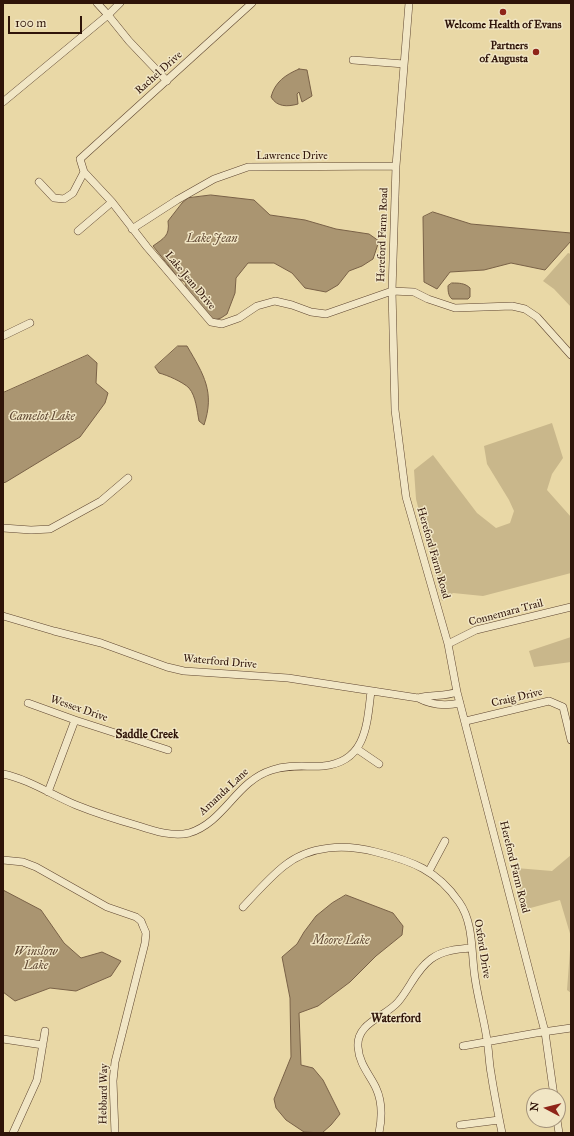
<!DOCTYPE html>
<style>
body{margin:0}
#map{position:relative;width:574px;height:1136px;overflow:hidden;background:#e9d8a6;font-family:"IM FELL Great Primer",serif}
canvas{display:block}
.frame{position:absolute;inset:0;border:4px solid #2f1409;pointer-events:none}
.north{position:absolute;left:526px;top:1088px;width:40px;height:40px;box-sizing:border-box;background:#f1e6c5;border:1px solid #a3927a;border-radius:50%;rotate:277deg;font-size:11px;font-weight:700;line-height:16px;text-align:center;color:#2f1409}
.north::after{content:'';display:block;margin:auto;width:14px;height:18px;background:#8f2418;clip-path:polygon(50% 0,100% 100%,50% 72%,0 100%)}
.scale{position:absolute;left:8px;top:16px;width:74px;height:18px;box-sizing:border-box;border:2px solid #2f1409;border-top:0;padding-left:5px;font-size:12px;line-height:14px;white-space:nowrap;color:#2f1409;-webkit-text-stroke:3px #f1e6c5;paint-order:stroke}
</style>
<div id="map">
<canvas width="574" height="1136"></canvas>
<div class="frame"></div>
<div class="north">N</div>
<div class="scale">100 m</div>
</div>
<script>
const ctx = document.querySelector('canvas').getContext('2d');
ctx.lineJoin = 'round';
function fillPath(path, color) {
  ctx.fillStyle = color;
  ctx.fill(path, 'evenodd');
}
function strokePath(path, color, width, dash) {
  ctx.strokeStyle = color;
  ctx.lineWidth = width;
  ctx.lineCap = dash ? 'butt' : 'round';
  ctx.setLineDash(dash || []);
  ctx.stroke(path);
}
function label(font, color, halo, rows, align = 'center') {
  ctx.font = font + ' "IM FELL Great Primer",serif';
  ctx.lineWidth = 3;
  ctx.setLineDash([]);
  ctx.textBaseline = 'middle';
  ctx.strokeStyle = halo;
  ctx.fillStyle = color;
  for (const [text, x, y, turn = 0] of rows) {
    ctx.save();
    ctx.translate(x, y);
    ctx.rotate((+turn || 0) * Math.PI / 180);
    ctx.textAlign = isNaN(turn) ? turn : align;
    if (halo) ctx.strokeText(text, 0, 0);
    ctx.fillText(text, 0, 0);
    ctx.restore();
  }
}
const green = new Path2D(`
 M568,253L571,254V307L554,289L543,281Z
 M552,423L563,458L552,474L547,490L571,517V573L483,596L453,593L442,601L416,499L414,470L433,455L477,513L496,528L510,523L514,511L509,500L487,464L484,446Z
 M571,637V662L534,667L529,651Z
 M571,855V993L567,990L571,937L560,900L523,910L516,868L552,871Z`);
const water = new Path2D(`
 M299,69L307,70L312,96L302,102L299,92L297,94L298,104C287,107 277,107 271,97C275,82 285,75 299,69Z
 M211,195L254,200L270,215L305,220L336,229L369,234L379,241L373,259L362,266L349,271L338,285L326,292L305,288L292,273L274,263H248L236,278L235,293L227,314L221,318L214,320L209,316L186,288C186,283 185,281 180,280L153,246C164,238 170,236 168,221L182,203L188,198Z
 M433,212L471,224L571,233V241L545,270L511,263L484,270L450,272L437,289L424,282L423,217Z
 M452,283C459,283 465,283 470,288V297L468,299H452C448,296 448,290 448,286Z
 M178,346H187C204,375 215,392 204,425L199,421C197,411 196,396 189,388C183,382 167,375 159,373L155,367Z
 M88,355L97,363L96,383L108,393L105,403L80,437L6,482L3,483V393Z
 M3,890L41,910L64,943L81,958L102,952L121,961L111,976L76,991L50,988L15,1001L3,992Z
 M346,895L393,913L403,926L402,935L376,956L350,982L318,1006L299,1013L301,1065L313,1068L323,1080L340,1114L331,1125L322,1133L304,1132L286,1120L276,1108L274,1099L291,1057L290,998L282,957L297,944L304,932L316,916L332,903Z`);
const minor = new Path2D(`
 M97,3L108,15L129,41L167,81
 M252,3L80,159L84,172L112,202L147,247L211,322L222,324L239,318L257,306L275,301L292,305L311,312L326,314L392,291L414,292L428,299L455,308L512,306L525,309L537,317L571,355
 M409,3L396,166L392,291L395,410L406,497L448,644L457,692L545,1032L554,1096
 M353,60L404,64
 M3,102L108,15L120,3
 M39,182L54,198L64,199L73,193L84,172
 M132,229L177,200L214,179L248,167L396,166
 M78,231L112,202
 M3,336L30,323
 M3,528L31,530L50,529L101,501L128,478
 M3,616L54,631L101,643L167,667L184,671L288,678L418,698C431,694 444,697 457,692
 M448,644L476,630L571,607
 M418,698C431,705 446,706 460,703
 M28,703L75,720L168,750
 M466,721L549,701L563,707L571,740
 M357,749L379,764
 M3,774C28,779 52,795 76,805C96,813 118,820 139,826C154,831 173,837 189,833C225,822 236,781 272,770C289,764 306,767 323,766C366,762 367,725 371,691
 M48,792L75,720
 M3,860L23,862L36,867L107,907L136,917L141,921L143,926L146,933L145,943L115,1062L113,1081L115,1133
 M429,871L445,841
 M243,907C256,893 269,878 284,866C310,845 345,844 376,852C412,861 437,870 459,902C474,923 471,953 475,978C478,999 484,1019 487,1040C489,1051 489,1063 491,1073C494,1093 498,1113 502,1133
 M3,1039L43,1045
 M463,1046L536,1033L571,1028
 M557,1120L559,1133
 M460,1125L499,1120
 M13,1133L37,1080L45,1031
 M379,1133C382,1118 383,1103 376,1088C370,1075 359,1064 358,1047C356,1023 385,1017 398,1002C410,988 416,970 431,959C443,950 458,949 472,948`);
const markers = [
 [503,12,4,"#8f2418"],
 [536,52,4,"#8f2418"]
];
const poiNames = [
 ["Welcome Health of Evans",503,25],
 ["Partners",528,46,"right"],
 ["of Augusta",528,59,"right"]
];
const streetNames = [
 ["Rachel Drive",159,73,-42],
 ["Lawrence Drive",292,156],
 ["Hereford Farm Road",383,235,-88],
 ["Lake Jean Drive",190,281,50],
 ["Hereford Farm Road",433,553,74],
 ["Connemara Trail",506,613,-15],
 ["Waterford Drive",220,662,5],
 ["Craig Drive",517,698,-13],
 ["Wessex Drive",79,709,19],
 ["Amanda Lane",224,792,-43],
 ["Hereford Farm Road",514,867,76],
 ["Oxford Drive",482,949,81],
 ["Hebbard Way",104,1094,-89]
];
const waterNames = [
 ["Lake Jean",212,239],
 ["Camelot Lake",42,417],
 ["Moore Lake",341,941],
 ["Winslow",36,952],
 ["Lake",36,966]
];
const neighbourhoodNames = [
 ["Saddle Creek",147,735],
 ["Waterford",396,1019]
];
fillPath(green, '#c9b78b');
fillPath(water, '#aa9571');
strokePath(water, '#796147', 1);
strokePath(minor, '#5e4530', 8);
strokePath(minor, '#f1e6c5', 7);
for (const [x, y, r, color] of markers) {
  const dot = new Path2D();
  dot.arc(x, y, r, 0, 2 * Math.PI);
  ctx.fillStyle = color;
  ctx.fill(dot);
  strokePath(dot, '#f1e6c5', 1.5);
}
label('bold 11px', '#2f1409', '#f1e6c5', poiNames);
label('11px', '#2f1409', '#f1e6c5', streetNames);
label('italic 12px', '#604833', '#f1e6c5', waterNames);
label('bold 12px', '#2f1409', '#f1e6c5', neighbourhoodNames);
</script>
